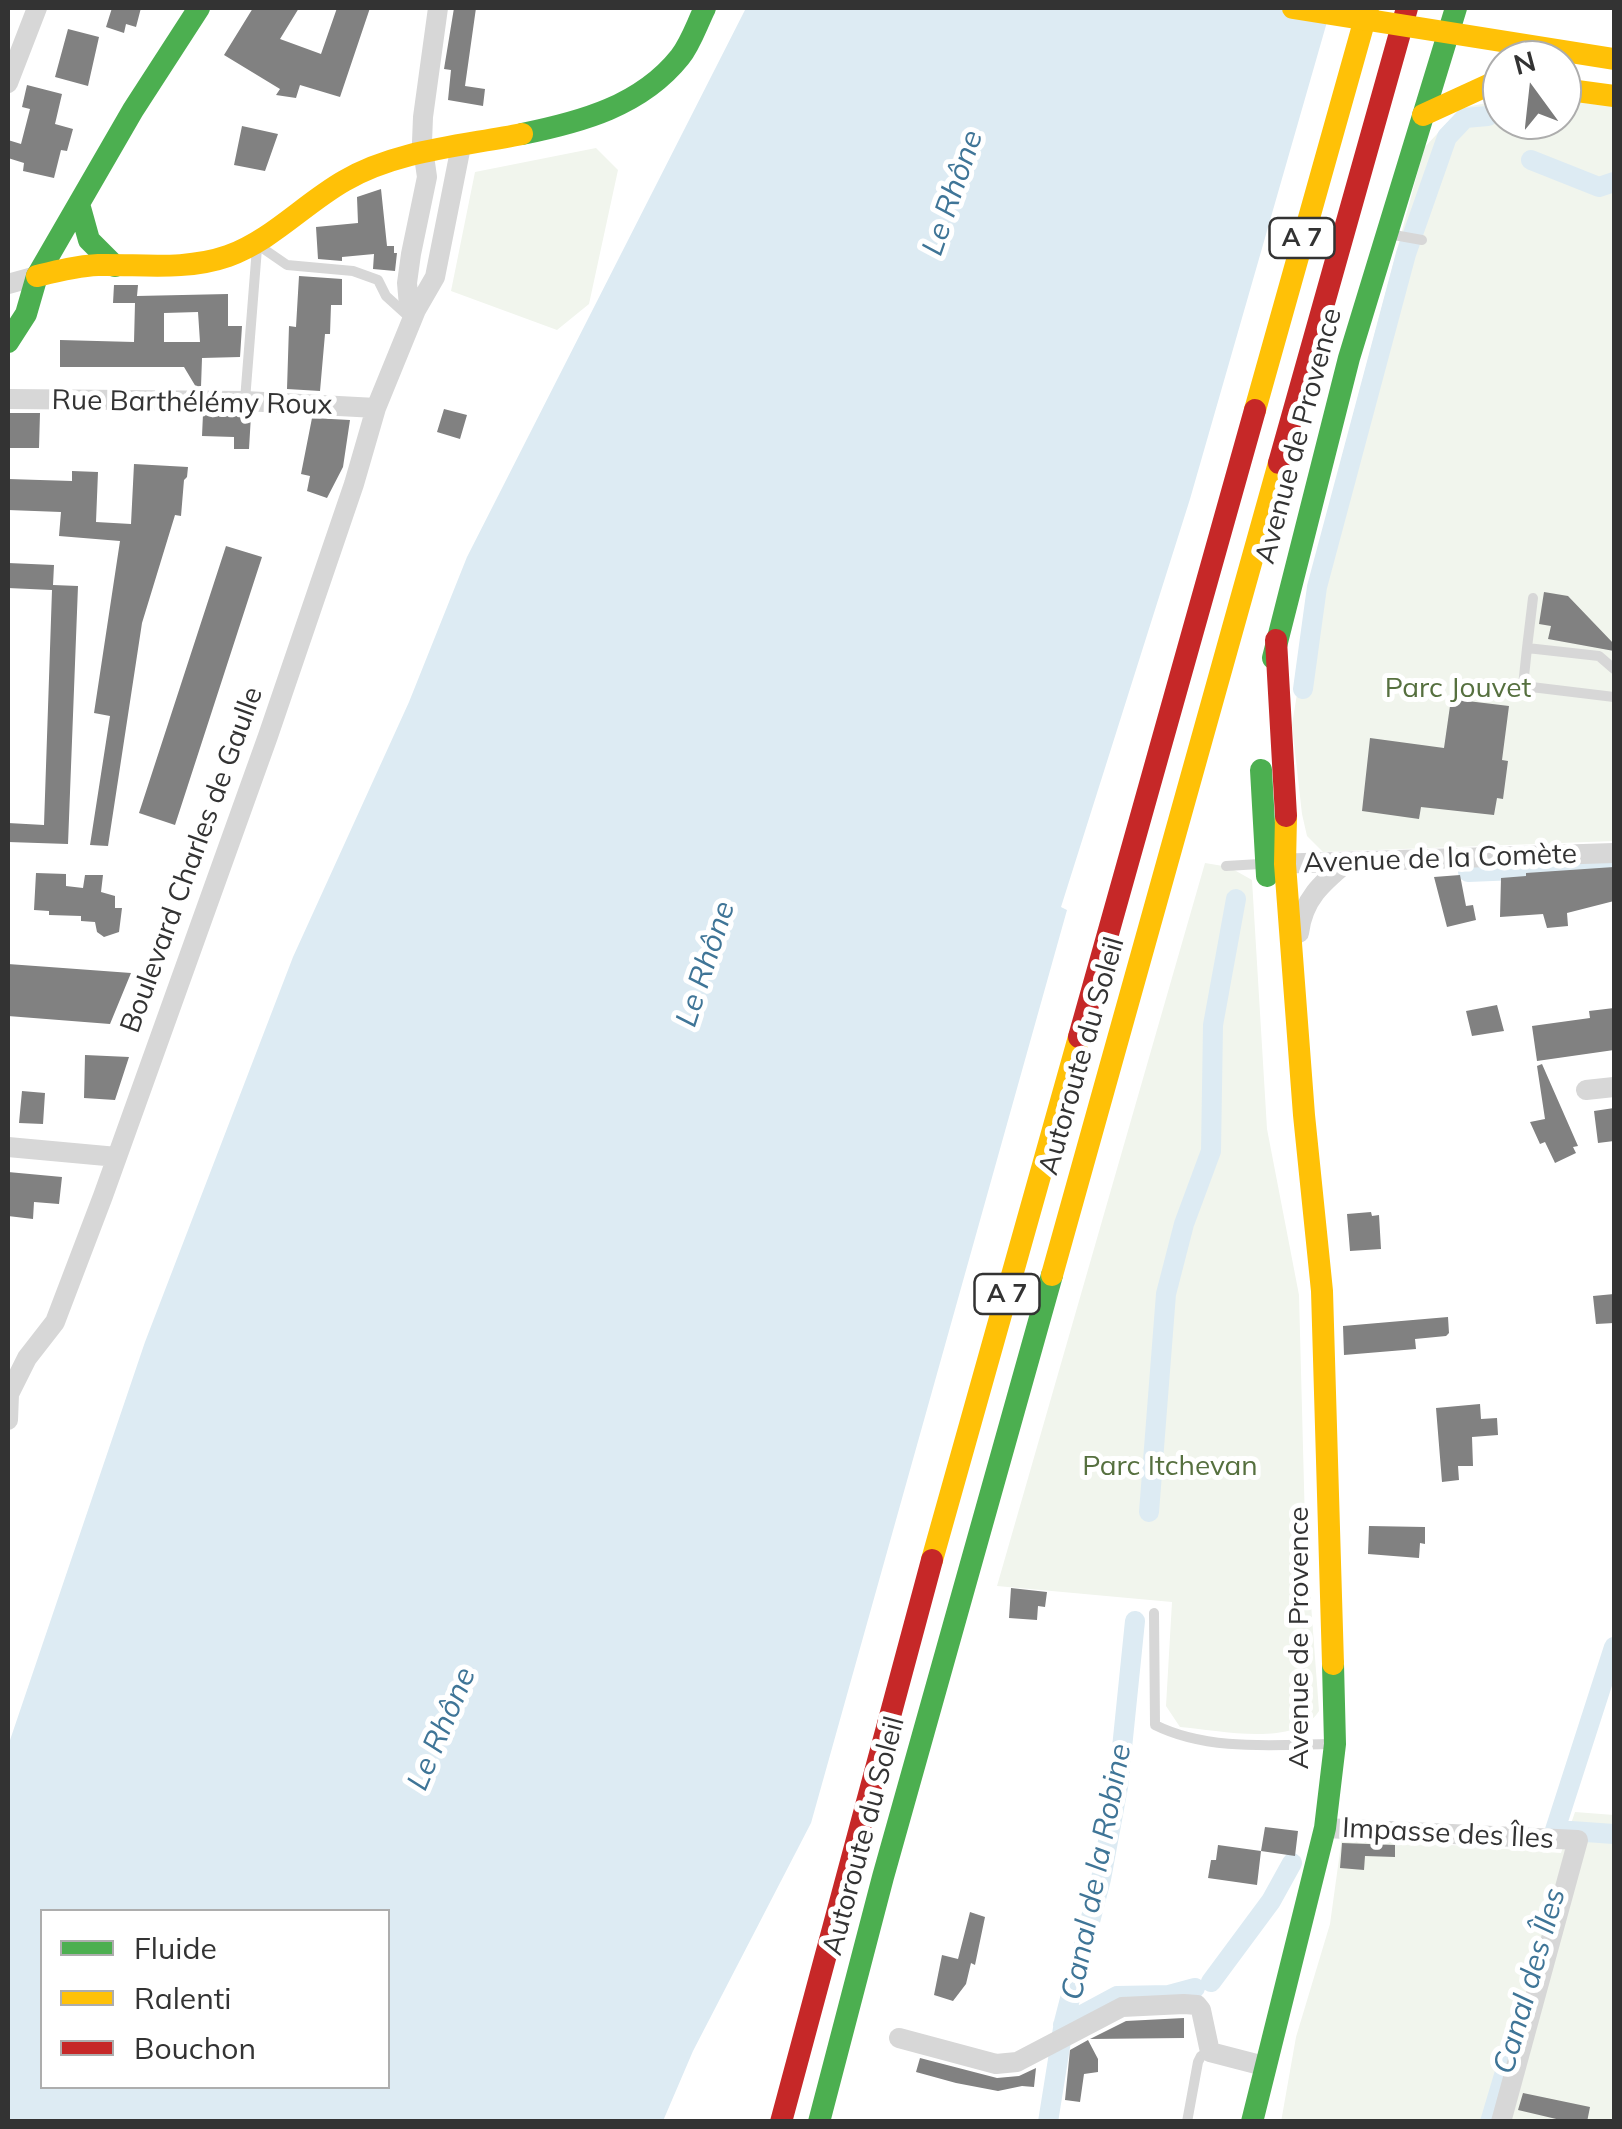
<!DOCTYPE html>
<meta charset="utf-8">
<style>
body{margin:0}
#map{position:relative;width:1622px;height:2129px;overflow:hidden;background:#fff;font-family:Mulish,sans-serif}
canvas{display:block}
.frame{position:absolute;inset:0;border:10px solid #333;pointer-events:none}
.legend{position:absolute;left:40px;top:1909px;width:350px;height:180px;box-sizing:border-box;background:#fff;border:2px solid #adadad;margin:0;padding:12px 18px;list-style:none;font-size:30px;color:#333}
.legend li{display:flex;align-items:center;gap:20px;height:50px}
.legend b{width:50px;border:2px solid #adadad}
.north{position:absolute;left:1482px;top:40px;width:100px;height:100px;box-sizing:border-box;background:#fff;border:2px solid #adadad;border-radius:50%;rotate:345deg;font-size:28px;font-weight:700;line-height:40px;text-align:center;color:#333}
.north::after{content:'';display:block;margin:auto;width:35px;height:45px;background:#7a7a7a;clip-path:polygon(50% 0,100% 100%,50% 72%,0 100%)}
</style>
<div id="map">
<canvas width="1622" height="2129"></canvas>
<div class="frame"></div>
<ul class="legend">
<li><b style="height:12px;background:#4caf50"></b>Fluide</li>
<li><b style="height:12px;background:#ffc107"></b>Ralenti</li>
<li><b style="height:12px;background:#c62828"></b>Bouchon</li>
</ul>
<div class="north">N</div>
</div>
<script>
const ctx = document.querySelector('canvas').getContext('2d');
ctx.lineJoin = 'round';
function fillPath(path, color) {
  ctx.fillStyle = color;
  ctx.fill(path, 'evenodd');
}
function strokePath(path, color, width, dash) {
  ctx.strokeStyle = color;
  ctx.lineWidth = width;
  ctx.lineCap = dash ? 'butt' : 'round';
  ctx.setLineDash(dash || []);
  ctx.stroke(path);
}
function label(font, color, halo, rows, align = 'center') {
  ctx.font = font + ' Mulish,sans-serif';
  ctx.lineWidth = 10;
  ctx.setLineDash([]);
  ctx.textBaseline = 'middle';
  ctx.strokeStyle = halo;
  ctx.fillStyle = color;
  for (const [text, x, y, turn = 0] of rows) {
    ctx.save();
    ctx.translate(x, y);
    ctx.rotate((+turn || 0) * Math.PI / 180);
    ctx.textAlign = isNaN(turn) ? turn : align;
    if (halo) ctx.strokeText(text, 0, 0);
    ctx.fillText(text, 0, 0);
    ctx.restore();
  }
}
const green = new Path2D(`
 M1502,100V120H1562V101L1614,106V841L1323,852L1307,836L1302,814L1292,725L1324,525L1424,148L1461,108Z
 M596,148L618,170L589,304L557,330L451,291L475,172Z
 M1205,863L1229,867L1252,880L1267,1129L1299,1295L1305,1524L1319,1711C1296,1748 1219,1730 1180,1727L1166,1706L1172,1602L997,1586Z
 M1575,1812L1614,1815V2121L1281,2122L1296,2037L1330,1924L1342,1837L1561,1853Z`);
const water = new Path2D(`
 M746,8H1331L1190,499L1061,907L1067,910L811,1823L693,2051L663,2121L8,2122V1746L145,1342L293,957L409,702L467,557ZM42,1912H388V2086H42Z`);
const canal = new Path2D(`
 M1531,160L1599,187L1614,182
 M1303,689L1317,587L1406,254L1447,137L1465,118L1488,116
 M1468,872L1614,866
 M1149,1512L1166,1294L1184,1224L1211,1151L1213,1025L1236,899
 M1555,1830L1614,1647
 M1557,1830L1614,1834
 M1211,1982L1271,1901L1292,1863
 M1063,2025L1117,1996L1169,1995L1195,1988
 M1048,2122L1064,2022L1101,1879L1118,1787L1135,1621
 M1490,2122L1513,2045`);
const building = new Path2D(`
 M112,8H141L136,27L126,24L124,33L106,27Z
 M253,8H299L280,39L321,54L337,8H370L340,97L300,85L296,98L276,95L280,89L224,55Z
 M454,8H476L465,86L485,89L483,106L448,100L451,70L444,69Z
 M68,29L99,37L88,86L55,77Z
 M27,85L62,94L55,124L73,129L67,151L61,150L54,178L23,171L24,163L8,158V140L21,144L30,109L22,107Z
 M242,126L278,134L265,171L234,165Z
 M381,189L387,246H394V253H397L395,271L373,269L374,254L342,257V261L318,259L316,227L358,223L357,197Z
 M299,276L342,279V305H331L330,334H325L320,391L287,389L289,326L296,327Z
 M114,285H138L137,296L228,294V326H242L240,357L202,358L201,387H196L184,367H60V340L134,342L135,303H113ZM198,312L200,342H164V313Z
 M444,409L467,415L460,439L437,432Z
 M8,413H40L39,448H8Z
 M203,414L251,415L249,449H234V437L202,436Z
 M312,418L350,420L343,467L327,498L307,491L310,476L301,474Z
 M134,464L188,467L187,477L184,480L181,516L175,515L142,623L108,846L90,845L110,716L94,713L120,541L59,536L61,512L8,510V479L72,481V471L98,472L96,522L131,524Z
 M226,546L262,557L175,825L139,813Z
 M8,563L54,565L53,585L78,586L68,844L8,842V823L44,825L52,590L8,588Z
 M1544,592L1568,596L1614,644V651L1548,639L1551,626L1539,624Z
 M1451,699L1509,706L1502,760L1508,761L1503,799L1497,798L1494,815L1421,807L1419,819L1362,811L1370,738L1444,748Z
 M1614,867V901L1567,913L1568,926L1547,928L1543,914L1500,917L1501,878L1526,876V873Z
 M36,873L66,874V886L83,888L85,875H103L101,892L115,896V908H122L119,932L104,937L97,932L95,922L81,921V916L49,915V911L34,910Z
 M1460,875L1466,906L1473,905L1476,920L1447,927L1434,877Z
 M8,964L63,968L131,973L110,1024L8,1016Z
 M1497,1005L1504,1031L1472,1036L1466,1011Z
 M1614,1008V1050L1537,1061L1532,1026L1590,1018L1589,1011Z
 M85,1055L129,1057L115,1100L84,1098Z
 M1542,1064L1578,1146L1573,1147L1576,1153L1555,1163L1545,1142L1540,1144L1530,1122L1545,1119L1537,1066Z
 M22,1091L45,1093L43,1124L19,1123Z
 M1614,1108V1141L1598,1143L1594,1111Z
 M8,1172L62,1177L59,1204L34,1202L33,1219L8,1216Z
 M1371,1212L1372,1216L1379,1215L1381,1249L1350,1251L1347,1214Z
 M1614,1294V1323L1596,1324L1593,1296Z
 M1448,1317L1449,1333L1446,1336L1415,1339L1416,1349L1344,1355L1343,1326Z
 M1480,1404L1481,1419L1497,1418L1498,1435L1472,1437L1473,1466H1458L1459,1480L1442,1482L1436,1408Z
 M1369,1526L1425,1527V1544L1420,1543L1419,1558L1368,1554Z
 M1011,1588L1047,1592L1045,1607L1038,1606L1037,1620L1009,1618Z
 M1265,1827L1298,1831L1295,1856L1261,1851L1257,1885L1208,1878L1211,1860H1216L1218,1845L1261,1851Z
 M1342,1843L1395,1845V1857L1365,1856L1364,1870L1340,1868Z
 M970,1912L985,1917L975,1965L971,1963L966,1984L953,2001L934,1995L942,1955L958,1959Z
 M1184,2018V2038L1090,2039L1126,2021Z
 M1088,2040L1098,2059V2072L1084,2074L1080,2102L1065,2100L1070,2050Z
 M920,2058L997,2078L1019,2076L1036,2068L1034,2087L1022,2086L998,2091L956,2083L916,2072Z
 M1523,2093L1590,2107L1587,2122H1569L1518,2110Z`);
const lane = new Path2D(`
 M1394,235L1422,240
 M258,245L287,265L353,271L378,280L386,296L407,315
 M245,400L257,248
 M1533,598L1527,648L1599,656L1614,669
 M1527,648L1523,686L1614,697
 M1226,866L1260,864
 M1154,1613L1155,1725C1207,1751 1272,1745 1329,1744
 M1187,2122L1198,2062L1201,2056L1210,2052`);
const street = new Path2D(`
 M8,83L37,8
 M8,284L37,276
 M416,310L409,306L407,283L411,254L427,177L422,142L423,117L438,8
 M8,399L245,401L376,408
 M1273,864L1614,853
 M1299,933C1303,899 1322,883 1347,862
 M1586,1090L1614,1087
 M8,1147L117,1157
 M8,1420L9,1394L27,1358L55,1322L103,1196L268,736L354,484L376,408L416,310L435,277L461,146
 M1325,1828L1578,1840L1501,2122
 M899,2038L996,2064L1017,2062L1122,2007L1184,2004L1197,2005L1201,2010L1210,2052L1264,2066`);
const fast = new Path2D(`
 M522,134C581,122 641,106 680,57C691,43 697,24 705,8
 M79,204L89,240L115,266
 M8,342L26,314L37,276L133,110L199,8
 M1273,658L1349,358L1456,8
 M1261,770L1267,876
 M819,2122L883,1877L1052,1275
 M1252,2122L1325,1828L1335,1744L1333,1664`);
const slow = new Path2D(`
 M1562,89L1614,96
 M1423,115L1497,81
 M37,276C57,271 76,266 98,265C141,264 185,271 228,256C272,240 304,204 344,181C397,150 463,146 522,134
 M1255,410L1368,8
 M1286,816L1285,864L1304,1115L1322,1291L1333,1664
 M1052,1275L1279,463
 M932,1560L1079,1037`);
const jam = new Path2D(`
 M1279,463L1407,8
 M1276,640L1286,816
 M1079,1037L1255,410
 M781,2122L932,1560`);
const slowBridge = new Path2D(`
 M1293,8L1614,59`);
const shields = [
 [1302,238,65],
 [1007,1294,65]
];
const shieldNames = [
 ["A 7",1302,238],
 ["A 7",1007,1294]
];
const streetNames = [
 ["Rue Barthélémy Roux",192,403,1],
 ["Avenue de Provence",1299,436,-75],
 ["Avenue de la Comète",1440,859,-2],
 ["Boulevard Charles de Gaulle",192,860,-70],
 ["Autoroute du Soleil",1082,1056,-74],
 ["Avenue de Provence",1300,1638,-90],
 ["Impasse des Îles",1448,1834,3],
 ["Autoroute du Soleil",864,1836,-75]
];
const parkNames = [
 ["Parc Jouvet",1458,689],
 ["Parc Itchevan",1170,1467]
];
const waterNames = [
 ["Le Rhône",953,193,-71],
 ["Le Rhône",706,964,-72],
 ["Le Rhône",442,1729,-67],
 ["Canal de la Robine",1097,1872,-79],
 ["Canal des Îles",1530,1981,-74]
];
fillPath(green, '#f1f5ed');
fillPath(water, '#ddebf3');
strokePath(canal, '#ddebf3', 20);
fillPath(building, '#818181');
strokePath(lane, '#d7d7d7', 10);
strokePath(street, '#d7d7d7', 20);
strokePath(fast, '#4caf50', 22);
strokePath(slow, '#ffc107', 22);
strokePath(jam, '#c62828', 22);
strokePath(slowBridge, '#ffc107', 22);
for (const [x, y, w] of shields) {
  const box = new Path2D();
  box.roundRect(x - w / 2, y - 20, w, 40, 8);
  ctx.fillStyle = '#fff';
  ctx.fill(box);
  strokePath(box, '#333', 2.5);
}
label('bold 25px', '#333', null, shieldNames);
label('28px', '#333', '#fff', streetNames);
label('28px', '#56703f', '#fff', parkNames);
label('italic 30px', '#3f7597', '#fff', waterNames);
</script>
